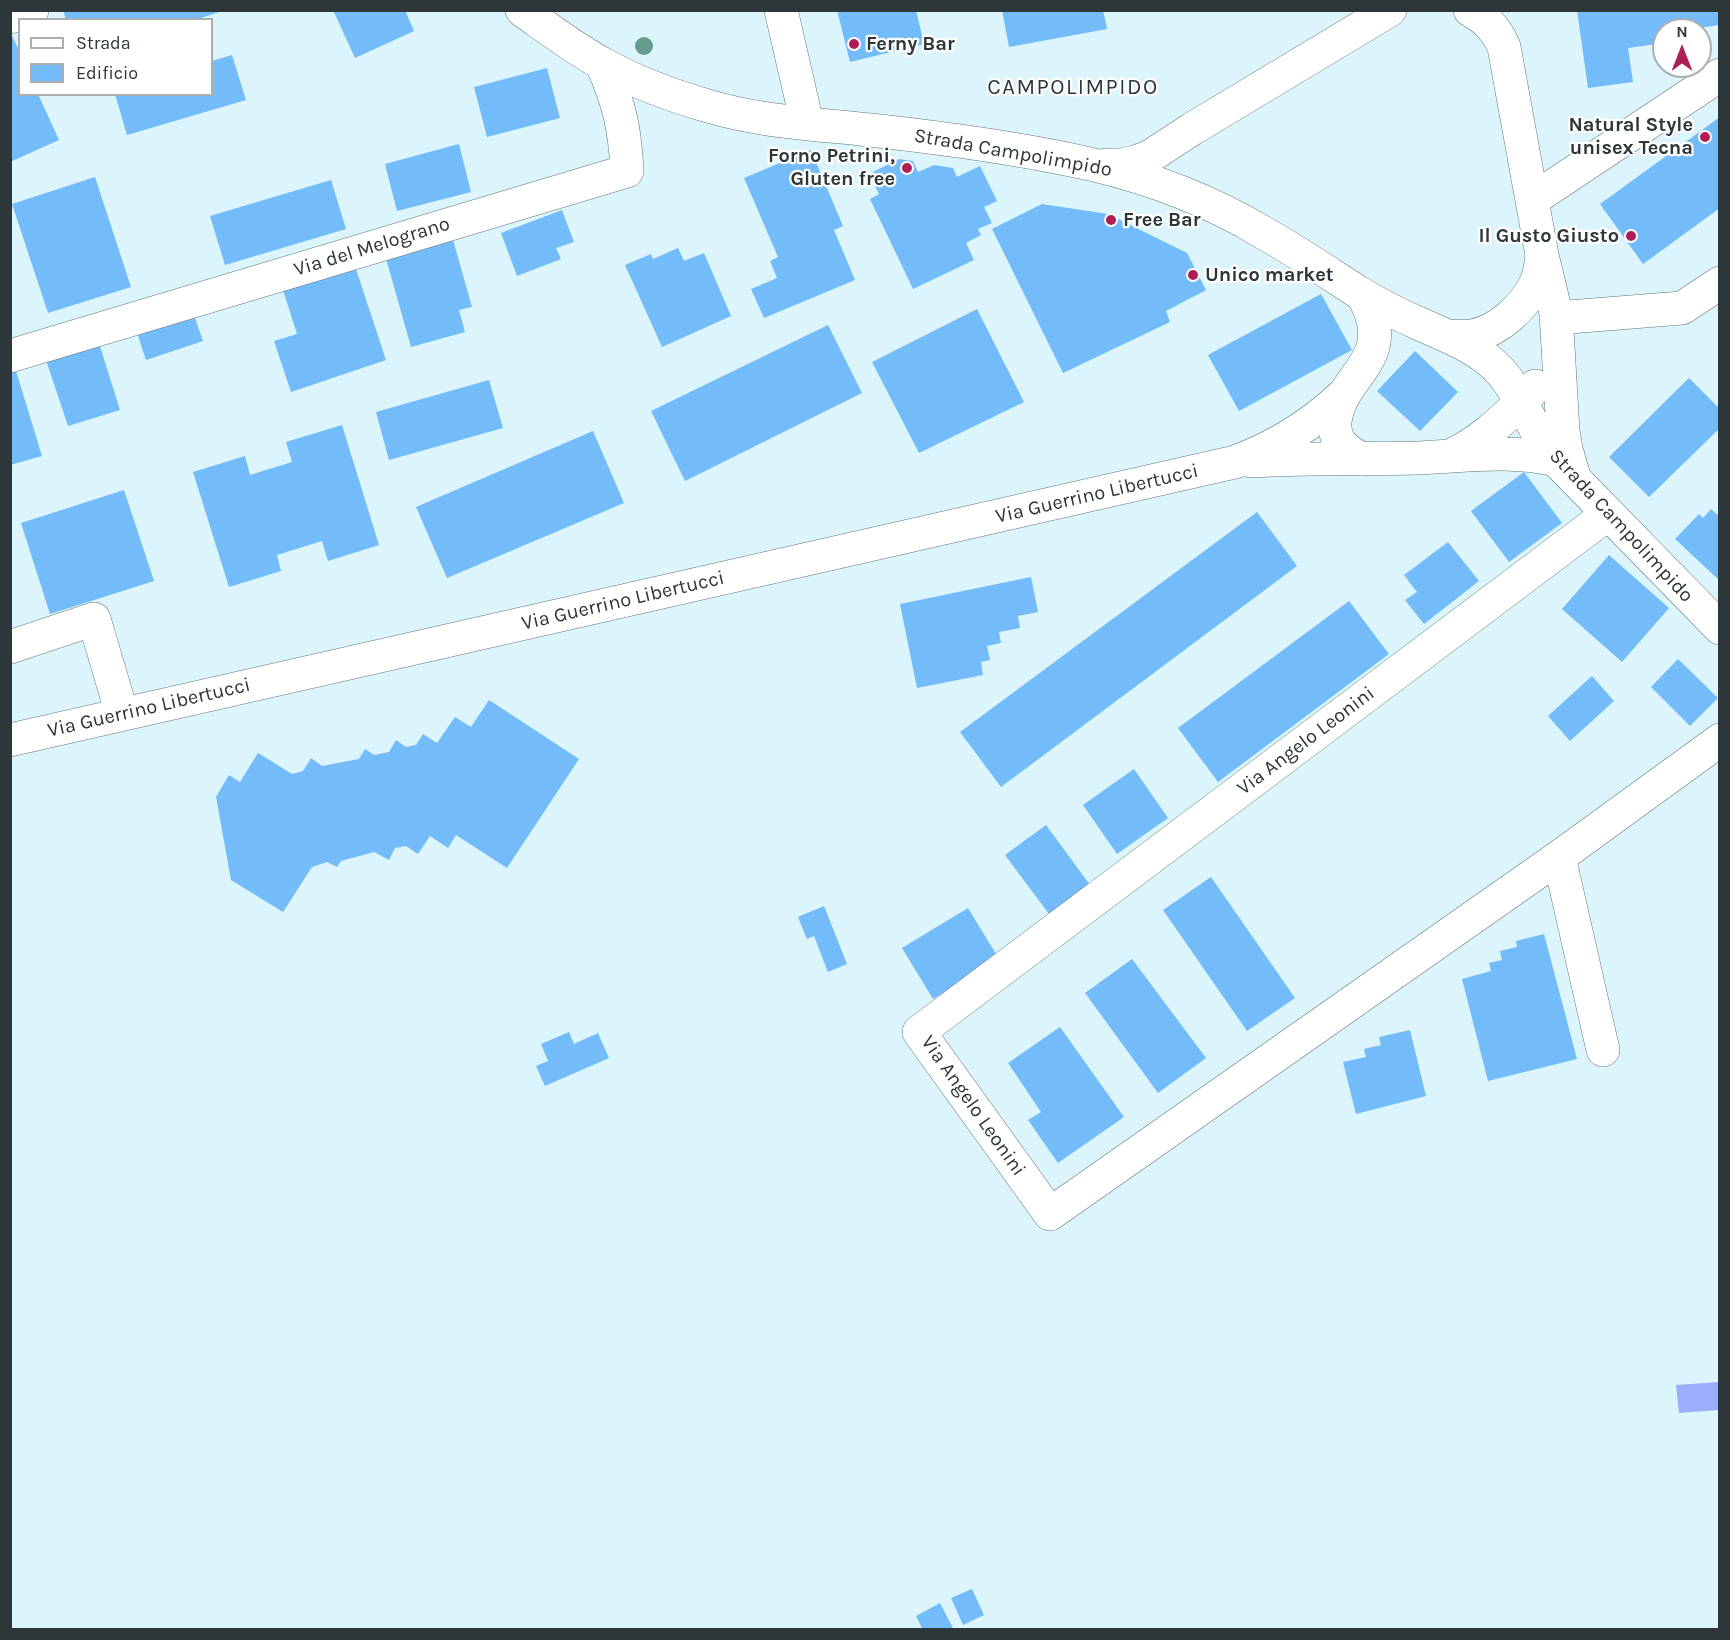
<!DOCTYPE html>
<style>
body{margin:0}
#map{position:relative;width:1730px;height:1640px;overflow:hidden;background:#dcf5fc;font-family:Karla,sans-serif}
canvas{display:block}
.frame{position:absolute;inset:0;border:12px solid #2d3639;pointer-events:none}
.legend{position:absolute;left:18px;top:18px;width:195px;height:78px;box-sizing:border-box;background:#fff;border:2px solid #abafb0;margin:0;padding:8px 10px;list-style:none;font-size:18px;color:#2d3639}
.legend li{display:flex;align-items:center;gap:12px;height:30px}
.legend b{width:30px;border:2px solid #abafb0}
.north{position:absolute;left:1652px;top:18px;width:60px;height:60px;box-sizing:border-box;background:#fff;border:2px solid #abafb0;border-radius:50%;rotate:0deg;font-size:16px;font-weight:700;line-height:24px;text-align:center;color:#2d3639}
.north::after{content:'';display:block;margin:auto;width:21px;height:27px;background:#af1f56;clip-path:polygon(50% 0,100% 100%,50% 72%,0 100%)}
</style>
<div id="map">
<canvas width="1730" height="1640"></canvas>
<div class="frame"></div>
<ul class="legend">
<li><b style="height:8px;background:#fff"></b>Strada</li>
<li><b style="height:16px;background:#73bbf9"></b>Edificio</li>
</ul>
<div class="north">N</div>
</div>
<script>
const ctx = document.querySelector('canvas').getContext('2d');
ctx.lineJoin = 'round';
function fillPath(path, color) {
  ctx.fillStyle = color;
  ctx.fill(path, 'evenodd');
}
function strokePath(path, color, width, dash) {
  ctx.strokeStyle = color;
  ctx.lineWidth = width;
  ctx.lineCap = dash ? 'butt' : 'round';
  ctx.setLineDash(dash || []);
  ctx.stroke(path);
}
function label(font, color, halo, rows, align = 'center') {
  ctx.font = font + ' Karla,sans-serif';
  ctx.lineWidth = 4.5;
  ctx.setLineDash([]);
  ctx.textBaseline = 'middle';
  ctx.strokeStyle = halo;
  ctx.fillStyle = color;
  for (const [text, x, y, turn = 0] of rows) {
    ctx.save();
    ctx.translate(x, y);
    ctx.rotate((+turn || 0) * Math.PI / 180);
    ctx.textAlign = isNaN(turn) ? turn : align;
    if (halo) ctx.strokeText(text, 0, 0);
    ctx.fillText(text, 0, 0);
    ctx.restore();
  }
}
const water = new Path2D(`
 M1719,1382V1410L1679,1413L1676,1385Z`);
const building = new Path2D(`
 M63,10H222V11L195,20H66Z
 M333,10H405L414,31L355,58Z
 M837,10H916L924,44L850,62Z
 M1002,10H1103L1107,29L1009,47Z
 M1577,10H1718L1720,25L1684,30H1664V33L1655,34L1657,44L1628,48L1633,82L1588,88Z
 M10,32L20,52V94H38L59,140L10,162Z
 M232,55L246,100L127,135L115,94H212V61Z
 M547,68L560,118L487,137L474,87Z
 M1720,117V208L1643,264L1600,204Z
 M459,144L471,192L397,211L385,164Z
 M811,150L843,226L834,230L855,280L764,318L751,289L777,278L770,261L778,257L744,178Z
 M899,159L913,161L918,172L934,165L953,168L957,177L980,166L997,201L984,207L992,223L978,229L981,235L966,243L974,260L913,289L870,199L879,194L869,174Z
 M95,177L131,287L48,313L12,204Z
 M331,180L346,229L225,265L210,216Z
 M1042,204L1108,214L1187,253L1206,290L1166,311L1170,322L1063,373L992,229Z
 M562,210L574,242L556,248L561,259L517,276L501,233Z
 M452,236L472,307L459,310L465,332L411,347L385,255Z
 M678,248L684,261L704,253L731,316L662,347L625,265L651,254L653,259Z
 M355,266L386,360L291,392L274,341L297,334L283,290Z
 M1321,294L1352,350L1239,411L1208,355Z
 M977,309L1024,402L919,453L872,362Z
 M194,315L203,341L146,360L137,333Z
 M828,325L862,393L685,481L651,411Z
 M99,343L120,410L68,426L46,360Z
 M1415,351L1458,392L1420,431L1377,391Z
 M16,371L42,456L10,465V373Z
 M1689,378L1720,409V428L1649,497L1609,457Z
 M489,380L503,428L389,460L376,412Z
 M342,425L379,545L328,561L322,541L277,555L281,571L229,587L193,472L245,456L250,475L292,462L286,442Z
 M593,431L624,503L447,578L416,507Z
 M1524,472L1562,523L1509,562L1471,511Z
 M124,490L154,581L50,614L21,523Z
 M1711,509L1720,517V581L1675,539L1699,514L1703,518Z
 M1257,512L1297,566L1001,787L960,732Z
 M1448,542L1479,581L1424,624L1405,600L1417,592L1404,575Z
 M1609,555L1669,608L1622,662L1562,609Z
 M1031,577L1038,612L1018,616L1020,628L999,632L1001,643L987,646L990,660L981,662L983,675L917,688L900,604Z
 M1349,601L1389,654L1218,782L1178,728Z
 M1678,659L1718,698L1690,726L1651,687Z
 M1592,676L1614,701L1570,741L1548,716Z
 M489,700L579,759L507,868L456,835L448,848L430,836L418,854L406,846L395,848L389,860L374,852L341,861L337,867L327,862L312,867L283,912L231,880L216,797L229,775L240,782L258,753L292,774L303,771L311,758L322,766L359,759L365,749L374,755L389,752L396,740L406,747L416,745L423,734L437,743L455,717L471,727Z
 M1134,769L1168,818L1117,854L1083,805Z
 M1046,825L1093,889L1052,918L1005,855Z
 M1211,877L1295,998L1247,1031L1163,910Z
 M824,906L847,964L828,972L814,936L807,939L798,917Z
 M968,908L999,959L933,999L902,948Z
 M1544,934L1577,1059L1488,1081L1462,979L1491,971L1489,963L1502,960L1500,951L1517,947L1516,941Z
 M1132,959L1206,1058L1158,1093L1085,993Z
 M1060,1027L1124,1117L1058,1163L1028,1120L1041,1112L1008,1063Z
 M1410,1030L1426,1096L1356,1114L1343,1062L1366,1057L1364,1049L1381,1045L1379,1037Z
 M569,1032L574,1044L598,1033L609,1058L545,1086L536,1066L548,1061L541,1044Z
 M972,1589L984,1615L963,1625L951,1598Z
 M940,1603L954,1630H923L916,1616Z`);
const minor = new Path2D(`
 M522,10C549,29 576,50 605,65C637,83 673,96 708,106C761,122 816,124 870,130C944,138 1018,148 1090,164C1150,178 1211,201 1264,233C1296,251 1327,272 1358,292C1378,304 1399,315 1420,324C1449,337 1479,348 1500,371C1515,387 1523,408 1534,426C1540,438 1548,449 1556,460L1720,628
 M781,10L807,123
 M1470,10C1486,18 1497,30 1504,47L1542,255L1556,313L1563,431L1566,449L1573,473
 M10,17L32,10
 M1106,165H1121L1135,162L1149,157L1192,129L1390,10
 M1532,200L1720,75
 M1362,294C1371,310 1378,327 1373,347C1365,374 1339,389 1335,421C1333,441 1346,451 1362,459
 M1556,318L1682,308L1720,283
 M1448,336C1456,336 1464,337 1472,336C1499,331 1524,307 1536,283C1540,274 1541,265 1542,255
 M10,356L627,171C625,128 619,103 602,64
 M1454,454C1478,442 1496,426 1516,407C1523,401 1530,394 1535,386
 M1251,461C1307,458 1363,459 1418,458C1464,456 1511,449 1556,460
 M1608,514L919,1032L1050,1214L1559,857L1720,740
 M10,647L94,619L122,714
 M10,740L1235,462C1276,447 1310,426 1342,396
 M1559,857L1603,1050`);
const trees = [
 [644,46]
];
const markers = [
 [854,44,6,"#af1f56"],
 [1705,137,6,"#af1f56"],
 [907,168,6,"#af1f56"],
 [1111,220,6,"#af1f56"],
 [1631,236,6,"#af1f56"],
 [1193,275,6,"#af1f56"]
];
const poiNames = [
 ["Ferny Bar",866,44],
 ["Natural Style",1693,125,"right"],
 ["unisex Tecna",1693,148,"right"],
 ["Forno Petrini,",895,156,"right"],
 ["Gluten free",895,179,"right"],
 ["Free Bar",1123,220],
 ["Il Gusto Giusto",1619,236,"right"],
 ["Unico market",1205,275]
];
const streetNames = [
 ["Strada Campolimpido",1013,153,10],
 ["Via del Melograno",372,247,-17],
 ["Via Guerrino Libertucci",1097,494,-13],
 ["Strada Campolimpido",1621,526,47],
 ["Via Guerrino Libertucci",623,601,-13],
 ["Via Guerrino Libertucci",149,708,-13],
 ["Via Angelo Leonini",1306,741,-37],
 ["Via Angelo Leonini",973,1106,55]
];
const quarterNames = [
 ["CAMPOLIMPIDO",1073,88]
];
fillPath(water, '#9eacfc');
fillPath(building, '#73bbf9');
strokePath(minor, '#5f757c', 34);
strokePath(minor, '#fff', 33);
ctx.fillStyle = '#659b8c';
for (const [x, y] of trees) {
  ctx.beginPath();
  ctx.arc(x, y, 9, 0, 2 * Math.PI);
  ctx.fill();
}
for (const [x, y, r, color] of markers) {
  const dot = new Path2D();
  dot.arc(x, y, r, 0, 2 * Math.PI);
  ctx.fillStyle = color;
  ctx.fill(dot);
  strokePath(dot, '#fff', 2);
}
label('bold 20px', '#2d3639', '#fff', poiNames, 'left');
label('20px', '#2d3639', '#fff', streetNames);
ctx.letterSpacing = '1.5px';
label('22px', '#2d3639', '#fff', quarterNames);
ctx.letterSpacing = '0px';
</script>
